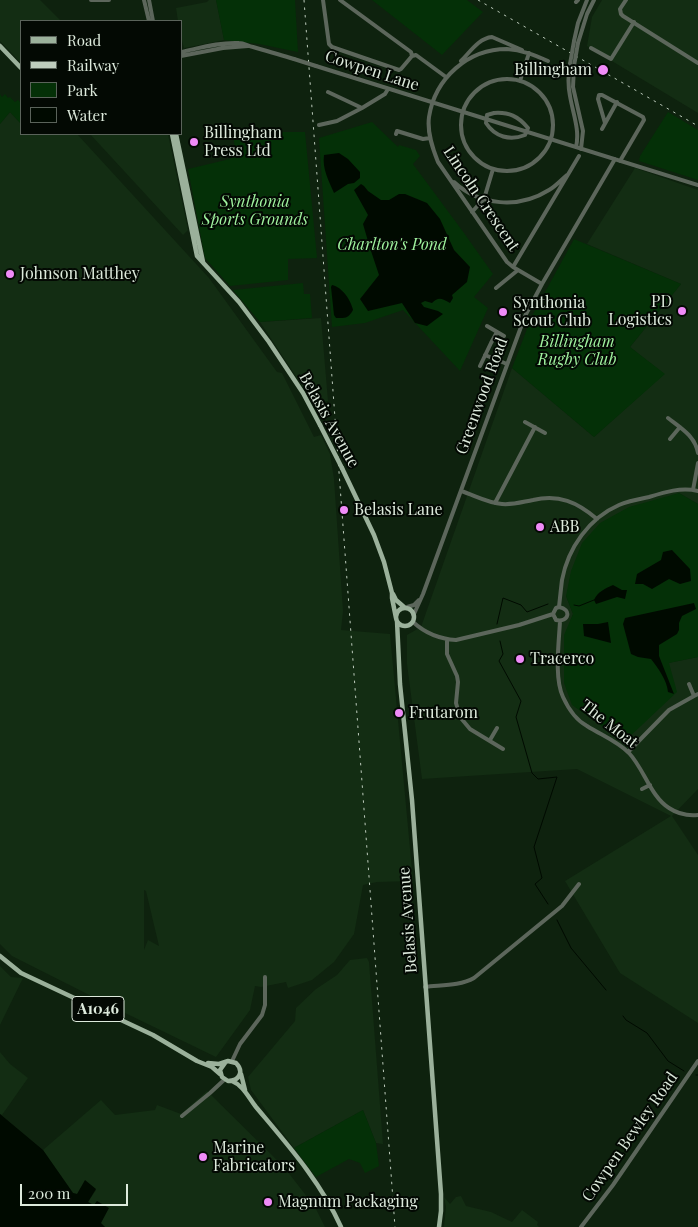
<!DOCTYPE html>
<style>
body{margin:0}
#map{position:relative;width:698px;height:1227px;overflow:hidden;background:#0e220e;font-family:"Playfair Display",serif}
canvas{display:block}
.legend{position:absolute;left:20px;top:20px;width:162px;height:115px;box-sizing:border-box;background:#030903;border:1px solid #5a635a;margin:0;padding:6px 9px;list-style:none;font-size:15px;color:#ddeadc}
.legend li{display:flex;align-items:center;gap:10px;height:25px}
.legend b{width:25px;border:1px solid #5a635a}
.scale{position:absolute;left:20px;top:1184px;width:108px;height:22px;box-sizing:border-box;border:2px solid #ddeadc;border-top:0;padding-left:6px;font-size:15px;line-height:18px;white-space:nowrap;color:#ddeadc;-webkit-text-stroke:4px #030903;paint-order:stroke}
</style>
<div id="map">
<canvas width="698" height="1227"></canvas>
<ul class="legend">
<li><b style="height:6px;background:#9bb19b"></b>Road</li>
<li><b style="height:6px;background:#beccbd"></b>Railway</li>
<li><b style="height:14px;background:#043007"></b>Park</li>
<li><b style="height:14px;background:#000a00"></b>Water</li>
</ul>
<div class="scale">200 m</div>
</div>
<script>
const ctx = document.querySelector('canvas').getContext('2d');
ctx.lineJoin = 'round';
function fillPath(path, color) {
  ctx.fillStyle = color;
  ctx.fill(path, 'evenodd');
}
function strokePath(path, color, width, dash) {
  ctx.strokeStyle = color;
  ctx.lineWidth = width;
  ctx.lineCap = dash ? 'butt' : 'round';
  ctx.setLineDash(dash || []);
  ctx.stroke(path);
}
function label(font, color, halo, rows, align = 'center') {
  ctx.font = font + ' "Playfair Display",serif';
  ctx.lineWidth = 4;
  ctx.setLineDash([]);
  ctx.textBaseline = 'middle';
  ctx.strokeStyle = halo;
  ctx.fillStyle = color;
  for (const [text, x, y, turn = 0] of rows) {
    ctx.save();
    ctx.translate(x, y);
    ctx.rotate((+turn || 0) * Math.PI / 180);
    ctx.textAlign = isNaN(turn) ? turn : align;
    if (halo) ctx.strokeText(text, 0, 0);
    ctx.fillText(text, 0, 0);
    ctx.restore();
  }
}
const built = new Path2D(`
 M0,0H40L61,21H21V63L0,41Z
 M209,0H216L224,40L184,48L181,37V21H178L176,8L207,2Z
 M602,0H698V113L587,46L592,17Z
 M10,112L21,124V134H77L209,278L277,372L282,373L314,437L321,435L330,454L334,479L343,611L341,630L390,634L413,881L377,882L363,885L354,934L334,962L312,980L288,988L286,982L261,987L255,986L250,1010L216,1057L123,1012L12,956L0,944V124ZM144,890L146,891L159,946L148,940L144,950Z
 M90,134H168L188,230L183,235Z
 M635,168L698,190V504L679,493L566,596L573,614L570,622L668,663L698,657V789L672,816L698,855V1023L620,973L565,881L671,816L577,769L422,779L407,664V635L421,627L512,368L594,437L664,374L630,347L681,284L587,244Z
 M321,318L328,401L313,402L260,322Z
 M367,958L369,962L383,1144L376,1143L363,1110L294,1148L251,1090L248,1077L295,1021L296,1008L316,989L337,975L350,960Z
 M0,966L11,977L23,978L0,1025Z
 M0,1052L10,1064L28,1078L2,1115L0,1114Z
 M207,1091L284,1167L315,1207L325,1227H105L100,1224L97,1201L94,1206L88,1202L96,1190L77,1194L73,1193L43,1150L101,1100L115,1115L155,1110L157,1105L181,1114Z
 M461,1196L466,1206L491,1212L512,1222L522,1210L538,1222L537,1225L539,1227H444L446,1207L444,1197L450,1204L456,1197Z`);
const green = new Path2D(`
 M216,0H295L298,52L259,44L224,40Z
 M372,0H467L483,12L442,55Z
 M0,94L2,97L5,94L8,98L10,97L15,102L18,100L21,103V124L10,112L0,124Z
 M668,112L698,130V180L639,161L640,156Z
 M372,122L398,147L399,145L416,150L420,156L413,164L464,233L493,274L474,297L488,308L460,371L403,310L365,323L332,327L319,138Z
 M233,132H305L317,258L288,259V280L230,286L205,258L188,169L230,159L235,150Z
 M574,239L681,284L630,347L665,374L594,437L512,368L532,316Z
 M303,283L304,294H310L312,318L260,322L233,290Z
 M679,493L698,504V657L669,663L677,692L624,742L572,705L564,683V635L573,614L566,596L571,571L582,543L600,523L629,507Z
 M363,1110L376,1143L379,1166L365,1173L360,1163L349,1159L316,1177L294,1148Z`);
const water = new Path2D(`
 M339,153L348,159L360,172V178L354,183L348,184L334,193C329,181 322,169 324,155Z
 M361,184L364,186L368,191L381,200H389L399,194H405L427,203L440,219L454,250L470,267L467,282L452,295L453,298L450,303C442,299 439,296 432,303L425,301L421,303L424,307L438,311L443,314L427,326L415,323L402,303L368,311L360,299L379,275L370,248L363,224L368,215L354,190Z
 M332,285C342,287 351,300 353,310C348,319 345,318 336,318L334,315L331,287Z
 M672,550L690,569L691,581L680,584L669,579L652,589L643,584H635L637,574L661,560L663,552Z
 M613,585L622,590H627L625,599L617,597L596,604L594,600C597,592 606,588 613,585Z
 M694,603L696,609L682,616L679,623V630L677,634L659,645V656L674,694L668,692C667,680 658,668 651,659L638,657L631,654L623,624L625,618Z
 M608,622L611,643L584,636L583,624H598Z
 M0,1114L43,1150L73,1193L77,1194L85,1180L96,1189L88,1202L94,1205L97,1201L109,1208L101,1223L105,1227H0Z`);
const stream = new Path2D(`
 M574,605L579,606L594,600
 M497,624L503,598L521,605L527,612L548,604
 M500,641L503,654L499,661L521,701L516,717L532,773L538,779L557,777L534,847L542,878L535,884L548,904
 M557,920L571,948L606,990
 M623,1016L626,1020L647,1033L668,1061L684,1071
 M696,1075H698`);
const minor = new Path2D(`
 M91,0H109
 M144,0L149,21
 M149,0L153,21
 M323,0L329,44L332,47L399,70L401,69L412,56
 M340,0L411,52L412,56L416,55L446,77
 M626,0L620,9L621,14L623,16L698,63
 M576,2L578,0
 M574,41L578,23L587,0
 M578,43L587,14L594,0
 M591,48L611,59L634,22
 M181,52C200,48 220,42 239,43C244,43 248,46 253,47C267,51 281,55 294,59
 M181,56L223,48L248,46
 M461,61C470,52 479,38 492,37L522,50
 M570,64C568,75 568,86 570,96C573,114 580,130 576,147
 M316,66L698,185
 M574,66L573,87L583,131L581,149
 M461 125a46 46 0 1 1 92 0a46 46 0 1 1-92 0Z
 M520,81L529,53H528
 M328,92L362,108L385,94L388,89
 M494,113C509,112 518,116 528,128L525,135C510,141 495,137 486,123L487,115Z
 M605,123L598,99L599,95H602L643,117L644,120L620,161
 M319,125L337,121L362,108
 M602,129L617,102
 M396,134L397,131L423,139L430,138
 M454,182C480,206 519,209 549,190C556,186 561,180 567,175
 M472,212L481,202L484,199L493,169
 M513,267L579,156
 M542,284L513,267L507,262L438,162C432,147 427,132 429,117C435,78 468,49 507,49C522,50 534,55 548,61
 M496,288L518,270
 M487,326L504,336
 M485,355L507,364
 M480,366L491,343L497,332
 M668,418C681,428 695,436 698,453
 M525,422L545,433
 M670,439L680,427
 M693,490L698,463
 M461,491C474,495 488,503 502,504C513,505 522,502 533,500C559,494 577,502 597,519
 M495,503L535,427
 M407,607L414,605L419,600
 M559,607C572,609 569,623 556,620L553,614L556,608L559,607C560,598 561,588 562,580C568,548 589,518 619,505C628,501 639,499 649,497C665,492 681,487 698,491
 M414,614L423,594L525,316L542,284L615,159
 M560,621C559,642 554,678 563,697C568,708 576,720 587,726C601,735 617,741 629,753C644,769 651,797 669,808C678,814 688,816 698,815
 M413,622C425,633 439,639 456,640L519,625L553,614
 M447,640V654L457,676L458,682L456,703L460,717L470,729L503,749
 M689,684L694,696
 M490,740L497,728
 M628,752L669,710L694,696L698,694
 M642,789L650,785
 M425,987C441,985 460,986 474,978L562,906L579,884
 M232,1061L240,1044L262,1015L265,1005V977
 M182,1116L210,1093L224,1080
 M581,1227L613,1185L698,1061`);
const major = new Path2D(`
 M0,46L21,68
 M172,134L197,256L239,302L269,342L303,393L320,425
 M176,134L203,262
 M342,468L374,535L384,562L392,593V598L396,618
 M393,594L396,600L404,607
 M396 617a9 9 0 1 1 18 0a9 9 0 1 1-18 0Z
 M397,621L400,684L412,800L441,1194V1211L439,1227
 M0,956L21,973L153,1035L197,1061L212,1067L220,1074
 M208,1063L219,1064L228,1061L236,1063C244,1071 240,1081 228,1081L222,1077L220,1070L225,1063
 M241,1074L245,1090
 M232,1081C244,1086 248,1097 256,1107C287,1144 321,1182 341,1227`);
const rail = new Path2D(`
 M304,0L395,1227
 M478,0L698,126`);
const minorBridge = new Path2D(`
 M294,59L316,66
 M570,64L574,41
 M574,66L578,43`);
const majorBridge = new Path2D(`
 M320,425L342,468`);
const markers = [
 [603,70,6,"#ef8bf7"],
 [194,142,5,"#ef8bf7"],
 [10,274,5,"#ef8bf7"],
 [682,311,5,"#ef8bf7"],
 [503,312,5,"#ef8bf7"],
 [344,510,5,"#ef8bf7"],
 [540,527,5,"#ef8bf7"],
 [520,659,5,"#ef8bf7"],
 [399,713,5,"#ef8bf7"],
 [203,1157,5,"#ef8bf7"],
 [268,1202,5,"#ef8bf7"]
];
const shields = [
 [98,1009,52]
];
const shieldNames = [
 ["A1046",98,1009]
];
const poiNames = [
 ["Billingham",592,70,"right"],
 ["Billingham",204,133],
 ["Press Ltd",204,151],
 ["Johnson Matthey",20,274],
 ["PD",672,302,"right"],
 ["Logistics",672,320,"right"],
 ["Synthonia",513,303],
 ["Scout Club",513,321],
 ["Belasis Lane",354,510],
 ["ABB",550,527],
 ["Tracerco",530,659],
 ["Frutarom",409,713],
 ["Marine",213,1148],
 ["Fabricators",213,1166],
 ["Magnum Packaging",278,1202]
];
const streetNames = [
 ["Cowpen Lane",372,71,18],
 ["Lincoln Crescent",481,199,56],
 ["Greenwood Road",482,396,-70],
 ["Belasis Avenue",329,420,61],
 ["The Moat",609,724,38],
 ["Belasis Avenue",408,920,-94],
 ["Cowpen Bewley Road",630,1137,-55]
];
const parkNames = [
 ["Synthonia",255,202],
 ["Sports Grounds",255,220],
 ["Charlton's Pond",392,245],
 ["Billingham",577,342],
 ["Rugby Club",577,360]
];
fillPath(built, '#132d13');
fillPath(green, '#043007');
fillPath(water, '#000a00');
strokePath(stream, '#000a00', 1);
strokePath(minor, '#5c665b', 4);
strokePath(major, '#9bb19b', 4.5);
strokePath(rail, '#beccbd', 1, [2.5, 5]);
strokePath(minorBridge, '#5c665b', 4);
strokePath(majorBridge, '#9bb19b', 4.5);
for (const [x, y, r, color] of markers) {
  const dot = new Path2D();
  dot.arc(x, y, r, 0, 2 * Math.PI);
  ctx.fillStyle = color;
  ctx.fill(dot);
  strokePath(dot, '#030903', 2);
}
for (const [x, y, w] of shields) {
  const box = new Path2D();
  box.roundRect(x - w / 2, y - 12.5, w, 25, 4);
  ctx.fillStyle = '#030903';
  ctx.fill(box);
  strokePath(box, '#ddeadc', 1);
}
label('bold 15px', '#ddeadc', null, shieldNames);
label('16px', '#ddeadc', '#030903', poiNames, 'left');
label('16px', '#ddeadc', '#030903', streetNames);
label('italic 16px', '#9ff29e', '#030903', parkNames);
</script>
